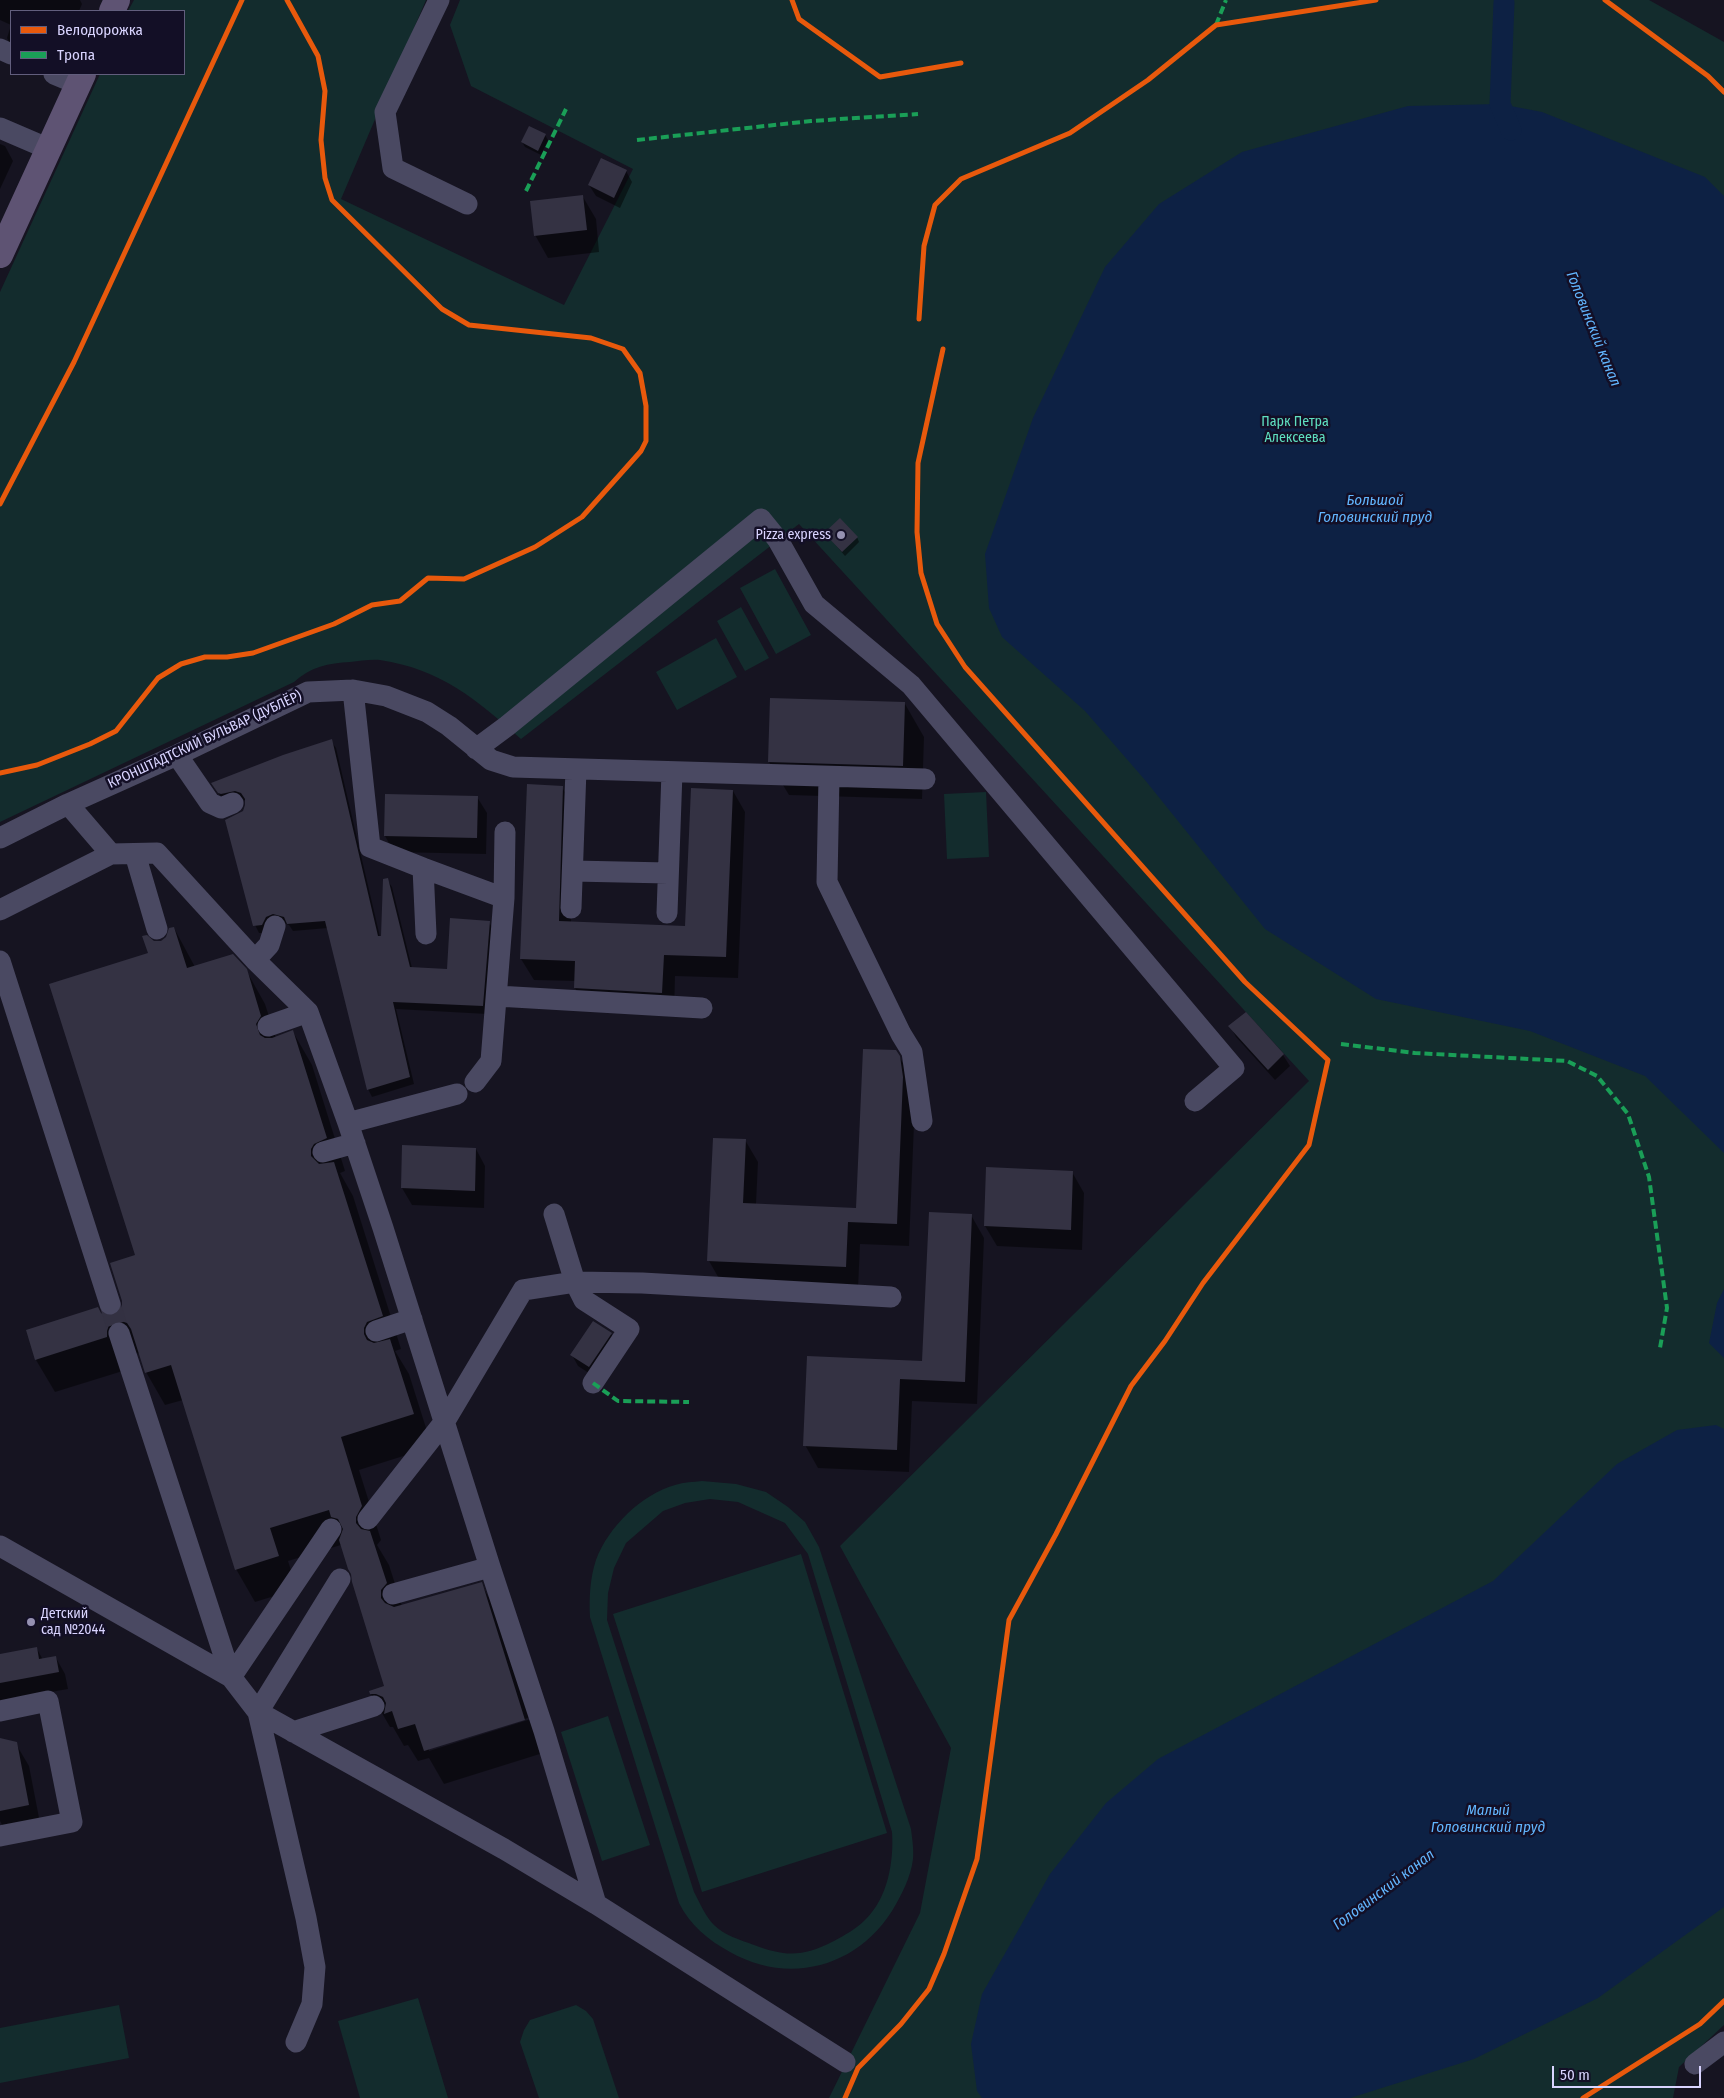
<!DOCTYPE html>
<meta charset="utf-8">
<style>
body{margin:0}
#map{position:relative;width:1724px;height:2098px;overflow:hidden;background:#161421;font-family:"Fira Sans Condensed",sans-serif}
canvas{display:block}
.legend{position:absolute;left:10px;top:10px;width:175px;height:65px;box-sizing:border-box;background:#130f26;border:1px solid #625e7d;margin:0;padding:6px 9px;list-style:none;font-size:15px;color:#d9d4ff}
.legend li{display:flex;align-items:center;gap:10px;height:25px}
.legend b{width:25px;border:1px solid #625e7d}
.scale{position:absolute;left:1552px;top:2066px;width:149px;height:22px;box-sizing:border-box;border:2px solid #d9d4ff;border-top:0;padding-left:6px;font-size:15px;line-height:18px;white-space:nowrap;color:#d9d4ff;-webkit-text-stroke:4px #130f26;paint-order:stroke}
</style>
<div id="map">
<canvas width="1724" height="2098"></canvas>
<ul class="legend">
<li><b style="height:6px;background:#e8590c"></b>Велодорожка</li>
<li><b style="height:6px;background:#1a9f57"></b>Тропа</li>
</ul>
<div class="scale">50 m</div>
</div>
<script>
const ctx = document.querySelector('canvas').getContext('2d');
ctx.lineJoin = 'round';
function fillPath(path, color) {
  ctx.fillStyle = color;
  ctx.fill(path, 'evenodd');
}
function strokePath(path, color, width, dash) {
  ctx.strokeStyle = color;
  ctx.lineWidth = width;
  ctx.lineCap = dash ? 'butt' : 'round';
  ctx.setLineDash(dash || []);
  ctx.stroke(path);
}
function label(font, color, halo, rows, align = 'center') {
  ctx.font = font + ' "Fira Sans Condensed",sans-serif';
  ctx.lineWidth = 5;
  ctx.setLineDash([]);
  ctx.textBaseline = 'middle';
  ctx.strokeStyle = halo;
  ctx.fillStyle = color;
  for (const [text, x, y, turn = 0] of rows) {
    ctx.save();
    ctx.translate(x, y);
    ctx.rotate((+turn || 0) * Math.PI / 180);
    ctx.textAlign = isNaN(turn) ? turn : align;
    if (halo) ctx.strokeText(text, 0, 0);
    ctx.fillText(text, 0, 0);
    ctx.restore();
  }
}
const green = new Path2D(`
 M134,0H426L341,199L564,305L633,169L471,86L450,25L460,0H1649L1724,42V2025L1679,2067L1673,2098H829L920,1913L951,1748L840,1546L1309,1081L799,524L521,739C477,700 441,669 380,660C371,659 360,661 350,662C329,663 310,667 294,682L0,822V292L100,74H184V11H128Z
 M775,569L811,635L776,654L740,588Z
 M741,607L769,658L745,671L717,621Z
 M716,638L737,677L677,710L656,672Z
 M986,792L989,857L947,859L944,794Z
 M702,1481L736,1484L766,1492L788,1507L805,1522L819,1547L911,1829C912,1838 914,1849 913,1859C911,1877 901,1896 892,1911C856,1968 788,1985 730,1952C708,1940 690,1925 679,1903L590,1617C589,1598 590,1578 596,1560C608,1527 642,1494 675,1485C684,1482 693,1482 702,1481ZM710,1499L738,1502L785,1523L808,1554L892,1832C894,1861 888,1898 865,1920C856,1929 845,1935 834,1941C803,1957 786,1957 754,1945C740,1940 724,1935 714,1925C705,1916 700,1903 694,1892L607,1620L608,1593L614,1568L626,1543L663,1511L685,1503Z
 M801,1554L887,1833L702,1892L613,1614Z
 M608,1716L650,1845L602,1861L561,1732Z
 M418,1998L448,2098H360L338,2021Z
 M119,2005L129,2058L0,2083V2028Z
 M576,2005L586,2011L593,2019L619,2098H539L520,2042L524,2030L530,2020Z`);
const water = new Path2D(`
 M1500,104L1542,112L1705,177L1724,196V1153L1645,1076L1530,1031L1376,999L1265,929L1145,780L1085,711L1002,637L989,608L985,554L1033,418L1105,267L1159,204L1242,152L1408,106Z
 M1724,1289V1358L1709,1343L1717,1303Z
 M1716,1425L1724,1429V1907L1598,1998L1474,2059L1350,2098H982L977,2091L971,2044L982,1994L1050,1874L1106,1803L1158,1759L1493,1581L1617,1464L1677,1430Z`);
const shadow = new Path2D(`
 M0,0H80L82,4L79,11H11V46L7,38L11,25L0,20Z
 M545,135L548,140L541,155L525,147L522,142Z
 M0,144L5,146L13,161L0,189Z
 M626,171L632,182L620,208L596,196L589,185Z
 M583,197L596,219L599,252L548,258L535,235Z
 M826,534L857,537L859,542L845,556Z
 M905,704L924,737L922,799L789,795L769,762Z
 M331,741L336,748L380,937H383L387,880L392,887L412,968L448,970L489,922L493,929L487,1014L396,1009L414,1084L372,1097L368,1089L328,928L293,931L289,925L278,921L266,933H259L255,925L244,812L246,801L240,798L224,801L217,791Z
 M562,787L574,808L571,922L687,928L733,791L745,812L738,978L675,976L674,1014L587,1009L575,988V981L534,980L521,959Z
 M477,797L487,813L486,854L394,852L385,836Z
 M174,928L195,967L246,970L265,1004L276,1038L293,1032L312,1065L345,1171L340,1173L353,1196L401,1349L395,1351L409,1374L432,1447L359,1470L381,1540L377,1545L389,1565L402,1606L481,1584L500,1617L543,1753L444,1784L429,1758L418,1761L408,1745L404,1746L393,1727H390L371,1694L386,1687L353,1575L341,1545L288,1561L297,1589L255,1602L236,1569L183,1400L165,1405L146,1372L140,1353L134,1354L126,1370L55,1392L36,1360L100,1314L107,1317H114L120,1314L123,1307L136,1256L149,954L153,942H161L167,938ZM531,1717V1719L429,1751V1749Z
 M1246,1013L1283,1055L1290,1066L1275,1080L1236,1037L1230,1026Z
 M896,1051L912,1079L915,1100L909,1246L860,1244L858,1289L721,1282L709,1261L745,1140L758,1162L756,1204L857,1209Z
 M404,1146L476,1149L485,1166L484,1208L412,1205L402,1188Z
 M1072,1172L1084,1193L1082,1250L997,1246L985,1226Z
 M971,1215L984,1238L977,1404L912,1401L909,1472L818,1468L805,1445L808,1358L924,1363Z
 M611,1334L617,1344L595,1377L578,1366L572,1355Z
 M37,1649L43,1660L56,1658L65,1674L68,1689L0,1701V1655Z
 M0,1739L16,1744L29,1766L41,1828L7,1834L0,1821Z`);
const canal = new Path2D(`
 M1504,3L1500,104L1511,130`);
const building = new Path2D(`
 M529,126L546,134L538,151L521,142Z
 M601,158L627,170L614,198L588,185Z
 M583,195L587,230L534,236L530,201Z
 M840,518L858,537L842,552L824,533Z
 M770,698L905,702L903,766L768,762Z
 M332,739L378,936H381L383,879L388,878L410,967L447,969L450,918L490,921L483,1006L393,1002L410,1077L367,1090L325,921L287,924L284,917L273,914L266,917L262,925L253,926L225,820L243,811L245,805V799L241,793L235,791L221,794L218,793L211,783L283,755Z
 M527,784L563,786L559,921L685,926L691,788L733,790L726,957L664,955L662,993L574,988L575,961L520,959Z
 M385,794L478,796L477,838L384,836Z
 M174,927L187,968L233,954L247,969L261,1016L256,1024L260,1035L265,1038H272L293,1030L327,1138L314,1144L311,1149V1156L319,1164L334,1162L383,1316L367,1322L364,1328V1334L367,1340L374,1343L390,1339L414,1414L341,1437L362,1506L356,1517V1523L361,1529L370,1531L387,1583L381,1590V1598L385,1603L394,1607L482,1582L525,1720L424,1751L415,1724L398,1729L392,1711L384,1714L386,1703L383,1697L376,1694H370L369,1691L384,1686L352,1582L351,1574L348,1569L339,1540L343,1529L338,1519L331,1517L329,1510L270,1528L279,1556L235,1570L171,1365L145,1373L131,1329L127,1323L121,1321H115L109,1325L107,1331V1337L35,1360L26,1330L98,1307L101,1313L107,1316H113L119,1313L122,1307V1301L110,1263L135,1255L49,984L148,953L142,936L147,935L154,941H161L166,937L169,928Z
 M1246,1012L1284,1054L1268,1070L1228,1026Z
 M863,1049L896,1050L900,1056L903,1077L897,1224L848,1222L846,1267L707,1261L713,1138L746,1139L743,1203L856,1208Z
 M402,1145L476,1148L475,1191L401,1188Z
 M986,1167L1073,1171L1071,1230L984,1226Z
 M929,1212L972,1214L965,1382L900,1379L897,1450L803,1446L807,1356L922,1361Z
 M593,1321L612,1333L589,1367L570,1355Z
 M37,1647L39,1659L56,1656L59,1672L0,1683V1654Z
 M0,1738L17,1742L29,1805L0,1811Z`);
const minorTunnel = new Path2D(`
 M110,1304L119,1333`);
const minor = new Path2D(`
 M439,0L385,112L393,168L467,204
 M0,49L11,54
 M54,74L78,84
 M0,128L49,149
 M353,690L370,847L423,868L426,934
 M476,749L507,726L761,519L778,540L814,604L911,685L1234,1068L1195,1101
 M177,755L210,803L221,808L233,803
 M829,777L827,882L901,1034L912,1052L922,1121
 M68,804L111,854
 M0,838L68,804L177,755L308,692L353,690L386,696L427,712L449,726L491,760L513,767L925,779
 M135,854L157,929
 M423,868L504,898
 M573,871L668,873
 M571,908L576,769
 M0,910L111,854L157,853L255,960L308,1012L348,1123L383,1228L490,1567L544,1731L596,1904L504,1849L258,1712L231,1677L0,1546
 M667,913L672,772
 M255,960L269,945L275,926
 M0,961L110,1304
 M497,996L702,1008
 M268,1026L308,1012
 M475,1082L491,1061L504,898L505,832
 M348,1123L457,1094
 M323,1152L355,1143
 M554,1214L575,1282L584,1300L629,1329L593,1383
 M376,1331L412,1319
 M119,1333L231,1677L331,1529
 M368,1519L445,1421L523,1290L575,1282L642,1283L891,1297
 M393,1594L490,1567
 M0,1711L48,1701L72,1822L0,1836
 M293,1732L374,1706
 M596,1904L845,2062
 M296,2042L312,2004L315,1967L306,1918L258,1712L340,1579
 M1695,2064L1724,2042`);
const major = new Path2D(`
 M112,11L117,0
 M0,255L83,74`);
const quiet = new Path2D(`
 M1216,25L1226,0
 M637,140L811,121L918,114
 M526,191L566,109
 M1341,1044L1415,1053L1567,1061L1597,1076L1628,1114L1649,1177L1667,1308L1660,1348
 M593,1383L618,1401L689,1402`);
const cycleway = new Path2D(`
 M792,0L799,19L880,77L961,63
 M1605,0L1708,76L1724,92
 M919,319L924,246L935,205L961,179L1070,133L1148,80L1216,25L1376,0
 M0,504L74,362L242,0
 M0,773L37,765L90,744L116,731L158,678L181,664L205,657H227L253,653L334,624L372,605L400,601L428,578L464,579L535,547L582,517L641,451L646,441V406L640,373L623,349L591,338L469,325L442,309L332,200L325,178L321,140L325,91L318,56L287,0
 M845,2098L858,2068L901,2024L929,1989L944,1954L977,1859L1009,1620L1056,1534L1131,1386L1165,1341L1203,1283L1309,1145L1328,1060L1245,982L965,667L937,624L921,573L917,532L918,463L943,349
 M1583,2098L1700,2024L1724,2001`);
const markers = [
 [841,535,5,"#9591b1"],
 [31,1622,5,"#9591b1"]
];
const parkNames = [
 ["Парк Петра",1295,422],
 ["Алексеева",1295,438]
];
const poiNames = [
 ["Pizza express",831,535],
 ["Детский",41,1614,"left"],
 ["сад №2044",41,1630,"left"]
];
const streetNames = [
 ["КРОНШТАДТСКИЙ БУЛЬВАР (ДУБЛЁР)",205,740,-25]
];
const waterNames = [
 ["Головинский канал",1593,329,68],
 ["Большой",1375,501],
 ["Головинский пруд",1375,518],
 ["Малый",1488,1811],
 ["Головинский пруд",1488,1828],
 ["Головинский канал",1384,1890,-37]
];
fillPath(green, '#132c2d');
fillPath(water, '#0d2144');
fillPath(shadow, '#0007');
strokePath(canal, '#0d2144', 21);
fillPath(building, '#343243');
strokePath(minorTunnel, '#333142', 21, [21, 11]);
strokePath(minor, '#4a4962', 21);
strokePath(major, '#5e5373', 26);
strokePath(quiet, '#1a9f57', 4, [8, 4]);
strokePath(cycleway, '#e8590c', 5);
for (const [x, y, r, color] of markers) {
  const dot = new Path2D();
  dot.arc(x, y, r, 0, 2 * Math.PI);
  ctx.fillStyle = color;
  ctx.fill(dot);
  strokePath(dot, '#130f26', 2);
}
label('14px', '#5fe0c0', '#130f26', parkNames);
label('14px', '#d9d4ff', '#130f26', poiNames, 'right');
label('14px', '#d9d4ff', '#130f26', streetNames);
label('italic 15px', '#62b6ff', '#130f26', waterNames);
</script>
